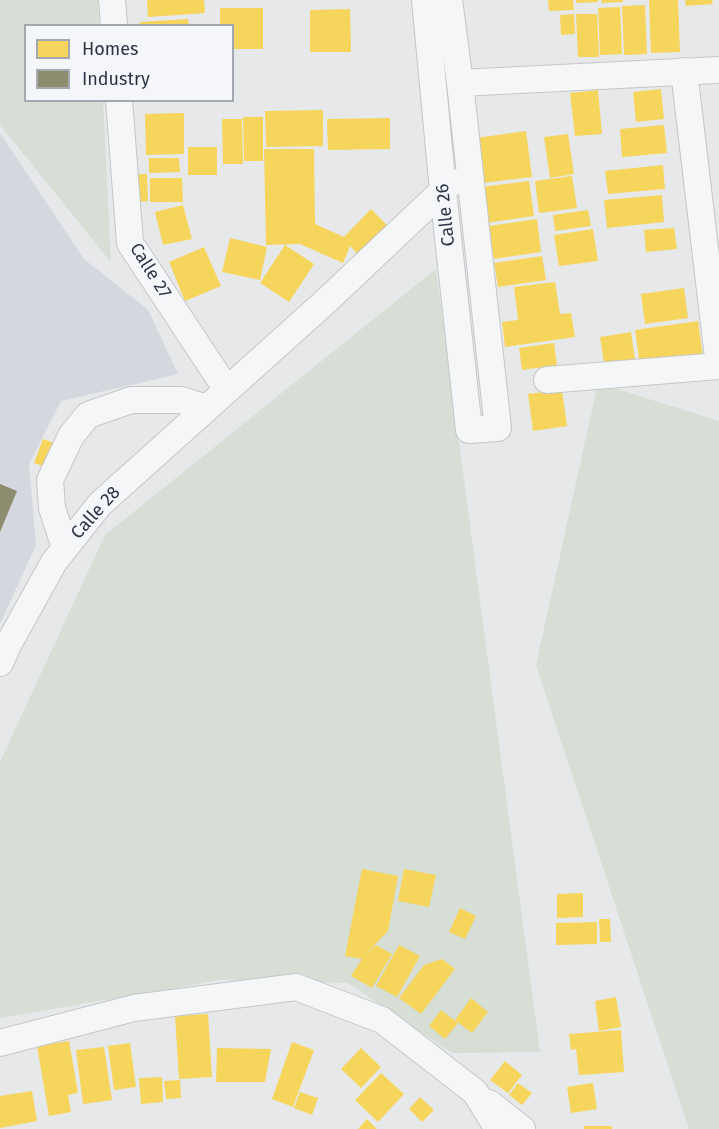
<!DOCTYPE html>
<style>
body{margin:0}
#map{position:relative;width:719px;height:1129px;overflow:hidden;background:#e6e8ea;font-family:"Fira Sans",sans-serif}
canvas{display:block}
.legend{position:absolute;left:24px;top:24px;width:210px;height:78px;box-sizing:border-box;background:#f4f6f9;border:2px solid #a4a8b1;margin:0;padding:8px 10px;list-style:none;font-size:18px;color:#2b3445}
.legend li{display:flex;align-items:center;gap:12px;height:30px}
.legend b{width:30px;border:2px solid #a4a8b1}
</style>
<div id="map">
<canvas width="719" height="1129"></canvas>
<ul class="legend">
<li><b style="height:16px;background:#f6d55c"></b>Homes</li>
<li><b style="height:16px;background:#8c8c6e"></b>Industry</li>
</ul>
</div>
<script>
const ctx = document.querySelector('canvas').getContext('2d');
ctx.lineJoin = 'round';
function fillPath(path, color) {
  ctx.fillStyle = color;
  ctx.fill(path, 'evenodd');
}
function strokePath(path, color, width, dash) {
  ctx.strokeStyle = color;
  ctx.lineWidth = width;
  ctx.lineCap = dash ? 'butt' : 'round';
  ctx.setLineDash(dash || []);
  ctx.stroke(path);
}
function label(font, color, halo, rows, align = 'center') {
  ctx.font = font + ' "Fira Sans",sans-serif';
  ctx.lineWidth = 6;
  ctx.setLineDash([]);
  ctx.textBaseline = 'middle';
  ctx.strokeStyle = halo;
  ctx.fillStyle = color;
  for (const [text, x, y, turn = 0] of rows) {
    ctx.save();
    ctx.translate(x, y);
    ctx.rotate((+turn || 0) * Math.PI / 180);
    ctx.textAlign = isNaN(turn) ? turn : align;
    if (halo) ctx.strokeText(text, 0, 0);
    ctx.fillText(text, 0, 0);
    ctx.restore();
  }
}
const built = new Path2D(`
 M0,133L84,259L148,310L178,374L61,401L29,464L36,545L0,624Z`);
const green = new Path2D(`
 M0,0H98L99,25L26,26V100L103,101L111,262L0,125Z
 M436,269L540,1052L452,1053L348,983L221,980L0,1018V762L105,535Z
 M598,383L719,421V1129H689L536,665Z`);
const homes = new Path2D(`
 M147,0H204L205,13L148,17Z
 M548,0H573L574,10L549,11Z
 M576,0H598V2L576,3Z
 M601,0H623V2L602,3Z
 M649,0H678L680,52L651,53Z
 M685,0H712L713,4L686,6Z
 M645,5L647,54L624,55L622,6Z
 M620,7L622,54L600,55L598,8Z
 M220,8H263V49H232V26H220Z
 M350,9L351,52H310V10Z
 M574,14L575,34L561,35L560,15Z
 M576,14H597L599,57H578Z
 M188,19L189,26H140V22Z
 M661,89L664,119L636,122L633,92Z
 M598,90L602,134L575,136L570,93Z
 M323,110V146L266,147L265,111Z
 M184,113V154L146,155L145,114Z
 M243,117H263V161H244Z
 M390,118V149L328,150L327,119Z
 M222,119H242L243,164H223Z
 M664,125L667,153L622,157L620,129Z
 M526,131L532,177L482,183L476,138Z
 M568,134L574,174L550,178L544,137Z
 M188,147H217V175H188Z
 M264,149H314L315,224L344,237L371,209L391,229L362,258L350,246L343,263L300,244L266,245Z
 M149,158H179L180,172L149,173Z
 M663,165L665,189L608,194L605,171Z
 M131,174H147L148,201L132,202Z
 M572,176L577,208L539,213L535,181Z
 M150,178H182L183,202H150Z
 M529,181L534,216L486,223L481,187Z
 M662,195L664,222L607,228L604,200Z
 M183,205L192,239L163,245L155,212Z
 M588,210L591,226L555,231L553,215Z
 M537,219L541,252L494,259L489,226Z
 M674,228L677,249L646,252L644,230Z
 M593,229L598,261L559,266L554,235Z
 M230,238L267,247L260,280L222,272Z
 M285,245L314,264L289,302L260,283Z
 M204,247L221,286L185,301L169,262Z
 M542,256L546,280L498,287L494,263Z
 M555,282L560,314L571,313L575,337L505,347L502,322L518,320L514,287Z
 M684,288L688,318L645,324L641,294Z
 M698,321L703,357L640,366L635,330Z
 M631,332L636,366L605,370L600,337Z
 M554,343L557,365L522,370L519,348Z
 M562,390L567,426L533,431L528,394Z
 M43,439L57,444L49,468L34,463Z
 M362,869L398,876L388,931L364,956L376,945L392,954L372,988L351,976L362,959L345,956Z
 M404,869L436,875L429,907L398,901Z
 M583,893V917L557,918V894Z
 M460,908L476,916L465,939L449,932Z
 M599,919H610L611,942H600Z
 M597,922V944L556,945V923Z
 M399,945L420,956L397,997L376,986Z
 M442,959L455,969L421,1014L399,998L424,965Z
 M616,997L621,1027L599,1031L595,1001Z
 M471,998L488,1012L472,1033L455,1020Z
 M441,1010L458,1023L445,1039L429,1026Z
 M208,1014L212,1077L179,1079L175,1016Z
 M621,1030L624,1072L579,1075L576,1049L571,1050L569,1034Z
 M69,1041L78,1093L68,1095L71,1112L49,1116L37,1046Z
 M292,1042L314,1050L293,1107L272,1099Z
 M130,1043L136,1087L114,1090L108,1046Z
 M104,1047L112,1100L83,1104L76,1050Z
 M217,1048L271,1049L265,1082H216Z
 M361,1048L381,1067L361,1088L341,1069Z
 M505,1061L522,1075L508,1093L490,1080Z
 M381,1073L404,1094L378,1122L355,1100Z
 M162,1077L163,1102L141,1104L139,1078Z
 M180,1080L181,1098L166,1099L164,1081Z
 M518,1083L532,1093L522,1105L509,1095Z
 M593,1083L597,1109L571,1113L567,1087Z
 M32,1091L37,1121L0,1128V1096Z
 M300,1092L318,1098L312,1115L294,1108Z
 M420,1097L434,1110L422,1122L409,1109Z
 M367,1119L377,1129H358Z
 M584,1126H612V1129H584Z`);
const industry = new Path2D(`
 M0,484L17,491L0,532Z`);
const street = new Path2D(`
 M112,0L114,26
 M425,0L443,191L469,430L498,428L460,83L449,0
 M684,71L719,366
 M460,83L719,70
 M119,100L130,243L227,390
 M547,380L719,366
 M65,548L52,508L50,480L71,436L88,415L131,400H181L207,408
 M0,663L8,645L54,562L100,504L324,303L452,182
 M0,1043L134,1008L296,987L382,1020L475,1092L498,1129
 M489,1103L522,1129`);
const streetNames = [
 ["Calle 26",446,215,-96],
 ["Calle 27",150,271,58],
 ["Calle 28",96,513,-48]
];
fillPath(built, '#d4d7dd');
fillPath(green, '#d6ded6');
fillPath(homes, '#f6d55c');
fillPath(industry, '#8c8c6e');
strokePath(street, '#c4c6c8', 28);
strokePath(street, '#f5f6f7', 26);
label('18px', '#2b3445', '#f4f6f9', streetNames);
</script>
